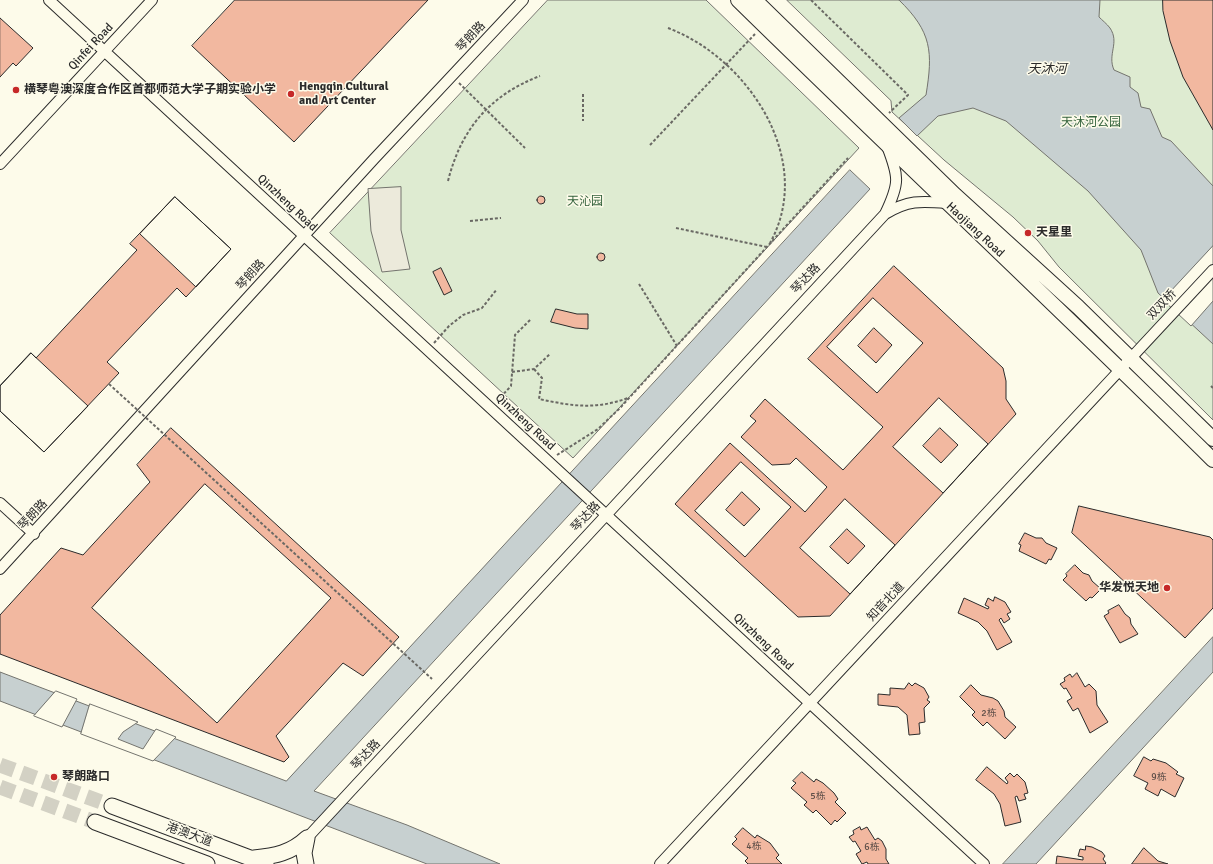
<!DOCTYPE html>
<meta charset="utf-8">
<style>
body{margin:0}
canvas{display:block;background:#fdfbea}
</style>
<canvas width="1213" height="864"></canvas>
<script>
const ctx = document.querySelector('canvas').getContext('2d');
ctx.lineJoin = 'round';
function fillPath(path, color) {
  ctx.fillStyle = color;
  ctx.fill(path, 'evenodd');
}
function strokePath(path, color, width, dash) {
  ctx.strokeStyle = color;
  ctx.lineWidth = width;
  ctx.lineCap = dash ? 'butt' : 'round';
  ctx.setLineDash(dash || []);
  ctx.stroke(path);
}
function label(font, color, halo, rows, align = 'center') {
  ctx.font = font + ' Signika,"Noto Sans SC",sans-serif';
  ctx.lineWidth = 3;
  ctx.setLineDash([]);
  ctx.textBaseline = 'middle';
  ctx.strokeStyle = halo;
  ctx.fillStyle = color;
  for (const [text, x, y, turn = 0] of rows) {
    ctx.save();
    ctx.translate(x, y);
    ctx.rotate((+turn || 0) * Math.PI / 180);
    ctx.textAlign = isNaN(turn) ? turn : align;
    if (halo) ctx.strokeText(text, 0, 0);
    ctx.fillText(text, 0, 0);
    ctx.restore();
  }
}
const green = new Path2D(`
 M548,0H706L859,148L573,458L330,233Z
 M787,0H1213V420L1059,267L1038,241L1013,217L944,160L892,112L891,101Z`);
const parking = new Path2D(`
 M401,187V230L410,269L382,272L371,231L368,189Z`);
const water = new Path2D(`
 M899,0H1100L1099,17C1102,20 1107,24 1110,28C1120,43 1107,54 1114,70L1130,77V87L1138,93L1141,107L1150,109L1162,137L1171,141L1213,186V344L1158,293L1141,250L1088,191L1006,121L973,108L938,116L917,136L899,118L926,95C933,52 932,32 899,0Z
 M850,170L870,189L314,791L407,825L500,864H427L0,701V672L286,781Z
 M1213,637V672L1036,864H1003Z`);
const pier = new Path2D(`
 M1213,246V301L1191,326L1163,300Z
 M56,691L77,699L62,727L34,716Z
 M90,704L138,722L123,732L118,739L143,749L156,729L176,737L153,761L81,734Z`);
const building = new Path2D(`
 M235,0H428L294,142L192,46Z
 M1163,0H1213V130L1183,77L1170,41L1163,11Z
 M0,18L33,48L16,66L13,63L0,77Z
 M537 200a4 4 0 1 1 8 0a4 4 0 1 1-8 0Z
 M175,197L231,249L196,287L140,234Z
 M175,197L231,249L186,297L177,288L107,362L119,373L44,452L0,411V386L31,353L36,358L137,250L130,244Z
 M597 257a4 4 0 1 1 8 0a4 4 0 1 1-8 0Z
 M894,266L1003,368L1006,381V399L1016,414L830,616L798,617L675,504L730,443L805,512L827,487L796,458L790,464L772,465L741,437L756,421L750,416L765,399L843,470L883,427L808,359Z
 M441,268L452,291L444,295L433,272Z
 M873,298L923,343L877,393L827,347ZM874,328L892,345L876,363L858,346Z
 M556,309L577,314H588V329L575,328L551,322Z
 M31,353L88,406L44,452L0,411V386Z
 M939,398L988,444L943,493L893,447ZM940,428L958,445L941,463L923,446Z
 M171,428L399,637L363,676L343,663L276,736L289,757L284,762L0,654V615L61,548L83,555L150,482L137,465Z
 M741,462L791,507L745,557L695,511ZM742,492L760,509L744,526L726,510Z
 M205,484L331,598L217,723L92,608Z
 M845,499L895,545L850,594L800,548ZM847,529L865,546L848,564L830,547Z
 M1079,506L1210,537L1213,540V608L1185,638L1072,533Z
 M1025,533L1036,538H1042L1046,543L1057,548L1051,560L1049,559L1046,564L1019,551L1021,545L1019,544Z
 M1075,565L1083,573L1089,575L1092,581L1101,589L1092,598L1090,597L1086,601L1063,580L1067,576L1066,574Z
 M995,597L1005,602L1011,612L1007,614L1010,619L1004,623L1001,618L999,620L1012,642L997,650L987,631L978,622L958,613L964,598L988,609L989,607L985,605L988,598L993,601Z
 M1119,605L1125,614L1130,618L1131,624L1138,634L1120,643L1104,616L1109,613L1108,611Z
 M1077,673L1085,687L1089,684L1096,691L1097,705L1108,722L1090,733L1078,708L1073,711L1067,701L1072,698L1066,688L1064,689L1060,684L1065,681L1064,678L1070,674L1072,677Z
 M909,683L912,686L915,683L924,688L929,697L927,700L930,702L924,708L925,722L919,723L920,734L909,735L907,715L898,707L878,705V694L890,695V688L904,689Z
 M971,685L981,695L993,698L998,701L1004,711L1005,717L1016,727L1005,739L987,722L983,726L972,715L975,712L960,697Z
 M1144,757L1151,761L1153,759L1166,763L1178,772L1176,774L1184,778L1175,797L1161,789L1158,796L1145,789L1148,783L1134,776Z
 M987,767L1007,784L1008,782L1005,778L1010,773L1014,777L1017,774L1025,782L1028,793L1024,794L1026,799L1019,801L1017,796L1015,797L1021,822L1005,826L1000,804L994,794L976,780Z
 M802,772L814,782L816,779L823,783L834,793L838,799L835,802L846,813L837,822L835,820L831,825L816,810L813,813L804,805L807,802L791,788L796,783L793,781Z
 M860,827L861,830L867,827L875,840L878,838L882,841L886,849V859L889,864H868L867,862L862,864L856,854L861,851L855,841L853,842L849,837L854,834L853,831Z
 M743,828L755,838L757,835L770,843L779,855L776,858L782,864H748L745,861L748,858L732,844L737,839L735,837Z
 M1086,846L1092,847L1102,852L1105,856L1103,859L1106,863L1105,864H1056L1057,856L1083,860V857L1078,856L1080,849L1085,850Z
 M1144,848L1158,861L1168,864H1132Z`);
const primaryTunnel = new Path2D(`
 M0,765L112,806
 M0,787L95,822`);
const path = new Path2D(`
 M811,0L908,95L889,113
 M668,28C748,58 816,160 770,243
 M459,83L525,148
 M583,94V121
 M650,145L755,34
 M448,181C461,129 490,95 540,76
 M470,221L501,218
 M676,228L767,247
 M639,284L677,346
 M434,343L449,326L463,315L482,308L497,289
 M534,369L542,378L539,399C572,406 595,410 628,398
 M512,372L534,369L550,354
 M1211,386L1213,388
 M497,401L511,386L515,335L531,319
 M557,455L598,429L620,408L848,158`);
const street = new Path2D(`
 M49,0L984,864
 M0,164L152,0
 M885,214C900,183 899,177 887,146
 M0,503L34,534
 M0,569L374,159L523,0
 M307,838L885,214C908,200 920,201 947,203
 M660,864L1213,270`);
const secondary = new Path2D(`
 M738,0C895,154 1056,305 1213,460
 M755,0L955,195L1078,307L1213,439`);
const primary = new Path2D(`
 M112,806L266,864
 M95,822L207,864
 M254,858C275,856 291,853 307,838
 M306,864L304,853L307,838`);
const pathBridge = new Path2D(`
 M109,384L432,679`);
const markers = [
 [16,90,4,"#c62828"],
 [291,94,4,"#c62828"],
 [1028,233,4,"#c62828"],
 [1167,588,4,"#c62828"],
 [54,777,4,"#c62828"]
];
const numberNames = [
 ["2栋",989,713],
 ["9栋",1159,777],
 ["5栋",818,796],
 ["4栋",754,846],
 ["6栋",872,847]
];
const streetNames = [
 ["琴朗路",471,37,-47],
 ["Qinfei Road",91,47,-47],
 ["Qinzheng Road",287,203,43],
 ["Haojiang Road",975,230,43],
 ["琴朗路",251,275,-48],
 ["琴达路",806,279,-47],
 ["双双桥",1162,305,-47],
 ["Qinzheng Road",525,422,43],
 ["琴朗路",33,515,-47],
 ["琴达路",586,517,-47],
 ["知音北道",886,602,-47],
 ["Qinzheng Road",763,642,43],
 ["琴达路",366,755,-47],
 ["港澳大道",189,835,20]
];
const poiNames = [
 ["Hengqin Cultural",299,87],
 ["and Art Center",299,101],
 ["横琴粤澳深度合作区首都师范大学子期实验小学",24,90],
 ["天星里",1036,233],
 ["华发悦天地",1159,588,"right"],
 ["琴朗路口",62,777]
];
const parkNames = [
 ["天沐河公园",1091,123],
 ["天沁园",585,202]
];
const waterNames = [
 ["天沐河",1047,70]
];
fillPath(green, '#deebd1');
strokePath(green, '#74746e', 1);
fillPath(parking, '#eceadb');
strokePath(parking, '#74746e', 1);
fillPath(water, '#c7d0d0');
strokePath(water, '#74746e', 1);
fillPath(pier, '#fdfbea');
strokePath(pier, '#74746e', 1);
fillPath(building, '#f2b8a0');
strokePath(building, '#2b2b2b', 1);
strokePath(primaryTunnel, '#d3d1c4', 15, [15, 8]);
strokePath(street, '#2b2b2b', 12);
strokePath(secondary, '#2b2b2b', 16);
strokePath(primary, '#2b2b2b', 17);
strokePath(path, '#6a6964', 2, [3, 2]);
strokePath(street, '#fdfbea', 10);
strokePath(secondary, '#fdfbea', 14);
strokePath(primary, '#fdfbea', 15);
strokePath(pathBridge, '#6a6964', 2, [3, 2]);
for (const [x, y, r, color] of markers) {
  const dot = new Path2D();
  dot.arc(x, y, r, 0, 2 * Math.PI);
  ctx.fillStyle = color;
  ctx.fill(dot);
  strokePath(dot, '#fdfbea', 1.5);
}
label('10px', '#5d4e48', null, numberNames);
label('12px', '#2b2b2b', '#fdfbea', streetNames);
label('bold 12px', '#2b2b2b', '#fdfbea', poiNames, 'left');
label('12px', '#34623c', '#fdfbea', parkNames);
label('italic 13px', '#2b2b2b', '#fdfbea', waterNames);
</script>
